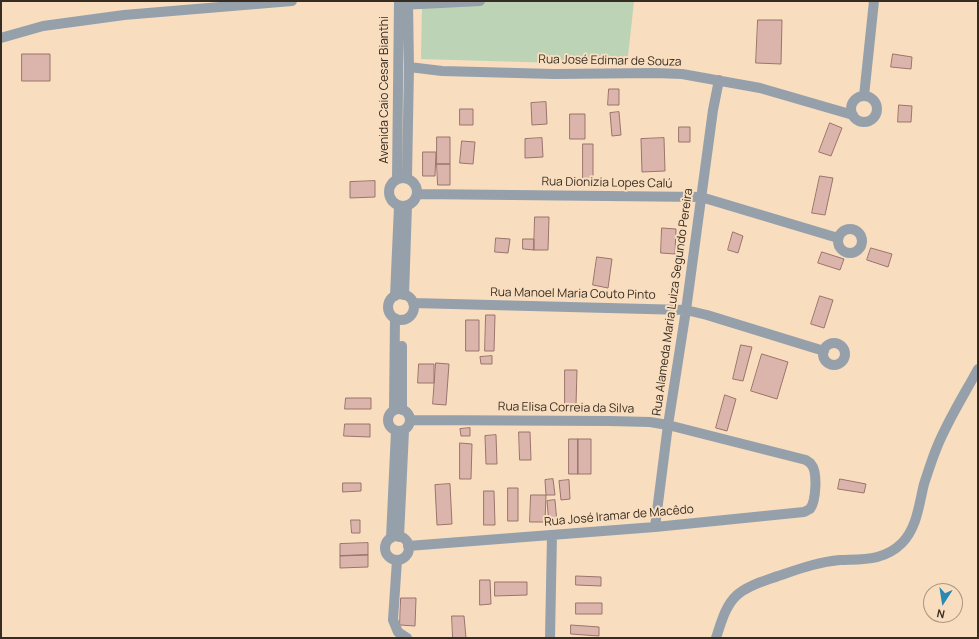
<!DOCTYPE html>
<meta charset="utf-8">
<style>
body{margin:0}
#map{position:relative;width:979px;height:639px;overflow:hidden;background:#f8ddbf;font-family:Manrope,sans-serif}
canvas{display:block}
.frame{position:absolute;inset:0;border:2px solid #372c21;pointer-events:none}
.north{position:absolute;left:923px;top:583px;width:40px;height:40px;box-sizing:border-box;background:#f8ddbf;border:1px solid #ab9680;border-radius:50%;rotate:192deg;font-size:11px;font-weight:700;line-height:16px;text-align:center;color:#372c21}
.north::after{content:'';display:block;margin:auto;width:14px;height:18px;background:#2989b4;clip-path:polygon(50% 0,100% 100%,50% 72%,0 100%)}
</style>
<div id="map">
<canvas width="979" height="639"></canvas>
<div class="frame"></div>
<div class="north">N</div>
</div>
<script>
const ctx = document.querySelector('canvas').getContext('2d');
ctx.lineJoin = 'round';
function fillPath(path, color) {
  ctx.fillStyle = color;
  ctx.fill(path, 'evenodd');
}
function strokePath(path, color, width, dash) {
  ctx.strokeStyle = color;
  ctx.lineWidth = width;
  ctx.lineCap = dash ? 'butt' : 'round';
  ctx.setLineDash(dash || []);
  ctx.stroke(path);
}
function label(font, color, halo, rows, align = 'center') {
  ctx.font = font + ' Manrope,sans-serif';
  ctx.lineWidth = 4;
  ctx.setLineDash([]);
  ctx.textBaseline = 'middle';
  ctx.strokeStyle = halo;
  ctx.fillStyle = color;
  for (const [text, x, y, turn = 0] of rows) {
    ctx.save();
    ctx.translate(x, y);
    ctx.rotate((+turn || 0) * Math.PI / 180);
    ctx.textAlign = isNaN(turn) ? turn : align;
    if (halo) ctx.strokeText(text, 0, 0);
    ctx.fillText(text, 0, 0);
    ctx.restore();
  }
}
const green = new Path2D(`
 M480,1H634L627,65L421,59L422,4Z`);
const building = new Path2D(`
 M758,20H782L781,64L756,63Z
 M22,54H50V81H22Z
 M893,54L912,57L911,69L891,67Z
 M609,89H619V105H608Z
 M546,102L547,124L532,125L531,103Z
 M899,105L912,106L911,122H898Z
 M460,109H473V125H460Z
 M619,112L621,135L612,136L610,113Z
 M570,114H585V139H570Z
 M830,123L842,128L831,156L819,152Z
 M679,127H690V142H679Z
 M437,137H450V164H437Z
 M542,138L543,157L525,158V139Z
 M664,138L665,171L642,172L641,139Z
 M462,141L475,142L473,164L460,163Z
 M583,144H593V179H583Z
 M423,152H436L435,176H423Z
 M437,164H450V185H438Z
 M820,176L833,178L825,215L812,213Z
 M375,181V197L350,198V182Z
 M535,217H549L548,250H534Z
 M662,228L676,229L675,254L661,253Z
 M733,232L743,236L738,253L728,250Z
 M496,238L510,239L508,253L495,252Z
 M523,239H534V250L523,249Z
 M871,248L892,254L888,267L867,260Z
 M822,252L844,259L840,270L818,263Z
 M597,257L612,259L608,288L593,285Z
 M820,296L833,300L824,328L811,324Z
 M486,315H495L494,351H485Z
 M466,320H479V351H466Z
 M741,345L752,347L743,381L733,379Z
 M762,354L788,362L777,399L751,391Z
 M492,356V364H481L480,357Z
 M436,363L449,364L446,405L433,404Z
 M419,364H434V383H418Z
 M565,370H577L576,405H565Z
 M725,395L736,399L727,431L716,428Z
 M346,398H371V409H345Z
 M345,424H370V437L344,436Z
 M470,428V436H461L460,429Z
 M519,432H530L531,460H520Z
 M496,435L497,464H486L485,436Z
 M569,439H578V474H569Z
 M578,439H591V474H578Z
 M460,443L472,444L471,479H460Z
 M553,479L555,495H546L545,480Z
 M840,479L866,484L864,493L838,489Z
 M569,480L570,499L561,500L559,481Z
 M343,483H361V491L343,492Z
 M450,484L452,524L437,525L435,485Z
 M508,488H518V521H508Z
 M484,491H494L495,525H484Z
 M531,495H546L545,522H530Z
 M555,500L557,523L549,524L547,501Z
 M351,520H360V533H352Z
 M368,543V555L340,556V544Z
 M368,555V567L340,568V556Z
 M576,576L601,577V586L576,585Z
 M480,580H490L491,604L480,605Z
 M495,582H527V595L495,596Z
 M401,598H416L415,626L400,625Z
 M576,603H602V614H576Z
 M452,616H464L466,638H453Z
 M571,625L599,627V636L571,634Z`);
const street = new Path2D(`
 M401,5L480,1
 M1,38L43,26L124,15L292,1
 M409,67L442,71L554,74L655,73L682,74L760,88L853,115
 M864,96L874,1
 M851 109a13 13 0 1 1 26 0a13 13 0 1 1-26 0Z
 M389 192a14 14 0 1 1 28 0a14 14 0 1 1-28 0Z
 M407,178L409,67L408,1
 M397,179L399,1
 M417,194L701,197L838,238
 M838 241a12 12 0 1 1 24 0a12 12 0 1 1-24 0Z
 M388 307a13 13 0 1 1 26 0a13 13 0 1 1-26 0Z
 M404,295L407,206
 M395,296L399,206
 M413,303L686,310L707,315L824,351
 M823 354a11 11 0 1 1 22 0a11 11 0 1 1-22 0Z
 M388 420a11 11 0 1 1 22 0a11 11 0 1 1-22 0Z
 M394,410L395,318
 M402,410V346
 M655,527L668,425L686,310L713,110L719,80
 M385 548a12 12 0 1 1 24 0a12 12 0 1 1-24 0Z
 M399,537L404,431
 M391,538L396,431
 M408,546L655,527L804,512C805,512 809,509 810,509C816,501 818,472 811,464C810,462 808,462 806,460L668,425L650,422L609,421L410,420
 M397,560L393,620L398,632L407,638
 M550,638L552,535
 M716,638C721,623 725,606 737,595C748,585 765,581 778,576C799,569 818,562 840,560C863,559 884,561 902,543C917,528 919,504 924,484C928,472 932,459 937,447C948,420 964,395 978,369`);
const streetNames = [
 ["Rua José Edimar de Souza",610,61,1],
 ["Avenida Caio Cesar Bianthi",385,90,-90],
 ["Rua Dionizia Lopes Calú",607,183,1],
 ["Rua Manoel Maria Couto Pinto",573,294,1],
 ["Rua Alameda Maria Luiza Segundo Pereira",673,302,-82],
 ["Rua Elisa Correia da Silva",566,408,1],
 ["Rua José Iramar de Macêdo",619,516,-5]
];
fillPath(green, '#bcd3b6');
fillPath(building, '#dbb5ac');
strokePath(building, '#9a746b', 1);
strokePath(street, '#95a0ab', 10);
label('12px', '#372c21', '#f8ddbf', streetNames);
</script>
